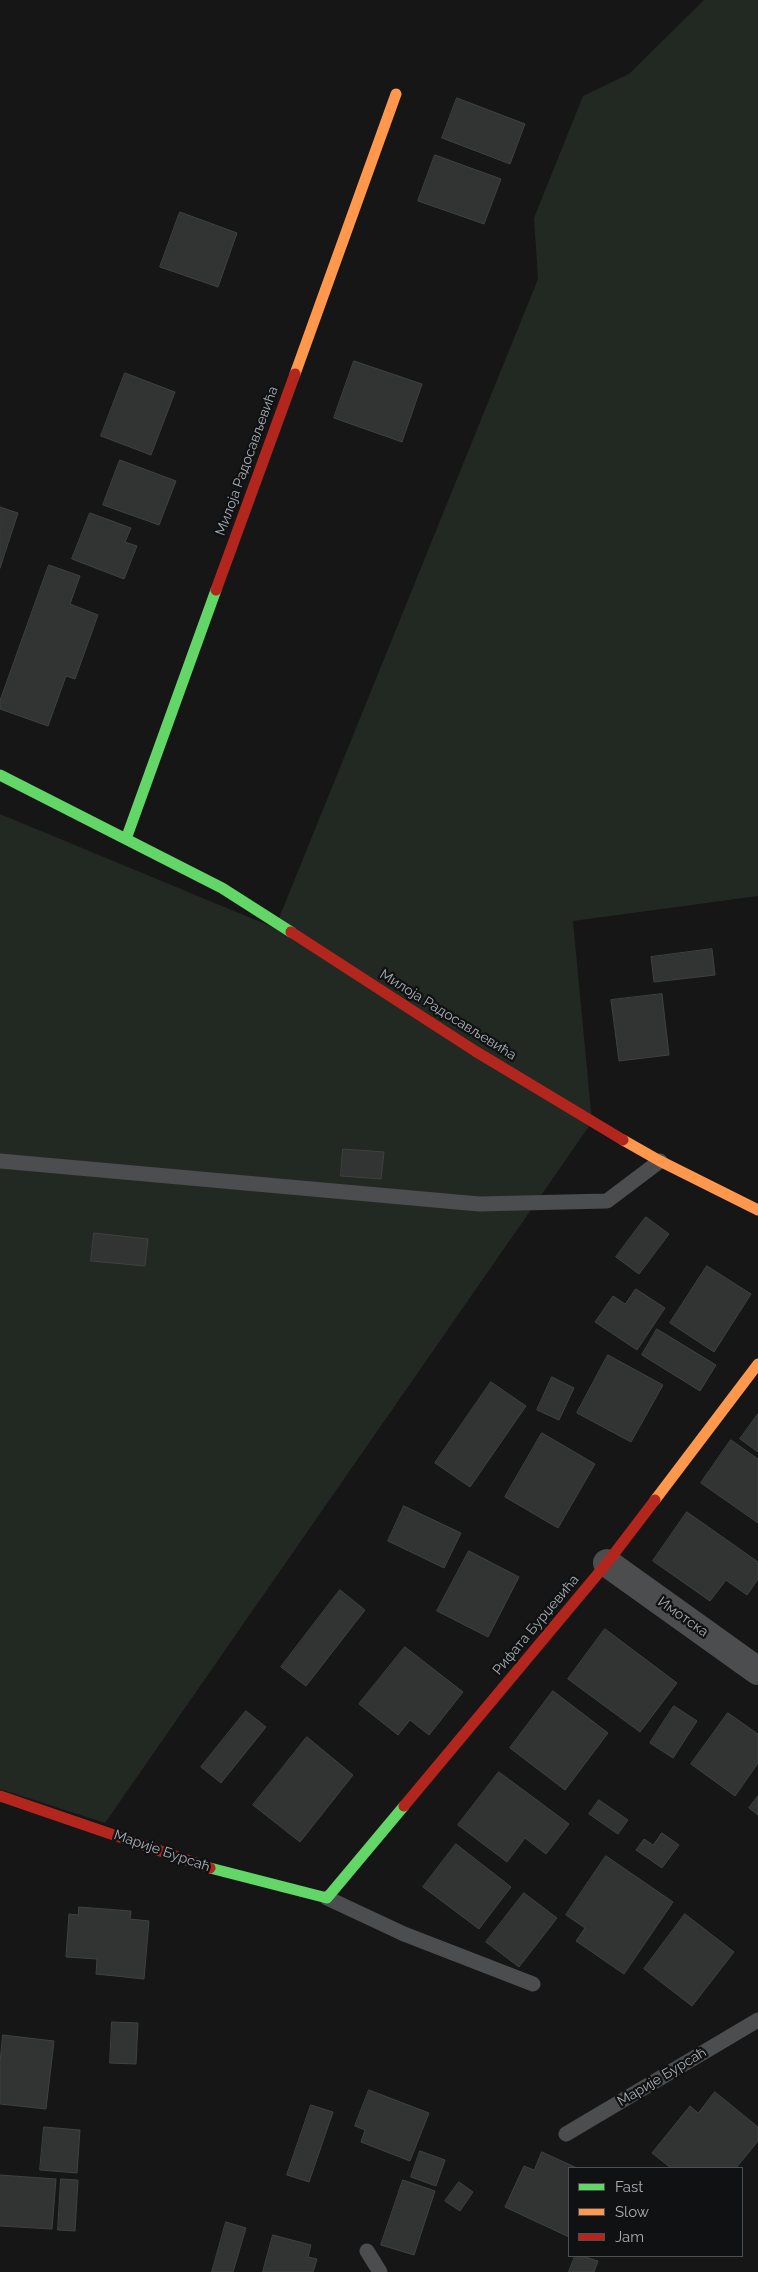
<!DOCTYPE html>
<meta charset="utf-8">
<style>
body{margin:0}
#map{position:relative;width:758px;height:2272px;overflow:hidden;background:#161616;font-family:Raleway,sans-serif}
canvas{display:block}
.legend{position:absolute;left:568px;top:2167px;width:175px;height:90px;box-sizing:border-box;background:#101112;border:1px solid #4d5053;margin:0;padding:6px 9px;list-style:none;font-size:15px;color:#a9afb5}
.legend li{display:flex;align-items:center;gap:10px;height:25px}
.legend b{width:25px;border:1px solid #4d5053}
</style>
<div id="map">
<canvas width="758" height="2272"></canvas>
<ul class="legend">
<li><b style="height:6px;background:#63d668"></b>Fast</li>
<li><b style="height:6px;background:#ff974d"></b>Slow</li>
<li><b style="height:6px;background:#b3261e"></b>Jam</li>
</ul>
</div>
<script>
const ctx = document.querySelector('canvas').getContext('2d');
ctx.lineJoin = 'round';
function fillPath(path, color) {
  ctx.fillStyle = color;
  ctx.fill(path, 'evenodd');
}
function strokePath(path, color, width, dash) {
  ctx.strokeStyle = color;
  ctx.lineWidth = width;
  ctx.lineCap = dash ? 'butt' : 'round';
  ctx.setLineDash(dash || []);
  ctx.stroke(path);
}
function label(font, color, halo, rows, align = 'center') {
  ctx.font = font + ' Raleway,sans-serif';
  ctx.lineWidth = 4.5;
  ctx.setLineDash([]);
  ctx.textBaseline = 'middle';
  ctx.strokeStyle = halo;
  ctx.fillStyle = color;
  for (const [text, x, y, turn = 0] of rows) {
    ctx.save();
    ctx.translate(x, y);
    ctx.rotate((+turn || 0) * Math.PI / 180);
    ctx.textAlign = isNaN(turn) ? turn : align;
    if (halo) ctx.strokeText(text, 0, 0);
    ctx.fillText(text, 0, 0);
    ctx.restore();
  }
}
const green = new Path2D(`
 M704,0H758V896L573,921L592,1122L105,1823L0,1789V814L275,928L538,279L534,218L583,96L629,74Z`);
const building = new Path2D(`
 M457,98L525,124L510,164L442,138Z
 M435,155L501,179L484,224L418,201Z
 M180,212L237,233L218,287L160,267Z
 M354,361L422,384L402,442L334,418Z
 M125,373L175,392L151,455L101,436Z
 M120,460L176,481L159,525L103,505Z
 M0,507L18,513L0,568Z
 M90,513L131,528L125,542L137,546L124,579L72,559Z
 M49,565L80,576L70,604L98,615L75,679L66,676L48,726L0,709V701Z
 M712,949L715,975L654,982L651,957Z
 M662,994L669,1055L619,1061L611,1000Z
 M343,1149L384,1152L381,1179L341,1176Z
 M646,1217L669,1234L639,1274L616,1257Z
 M94,1233L148,1239L145,1266L91,1261Z
 M707,1266L751,1294L714,1352L670,1323Z
 M636,1289L665,1308L637,1350L595,1322L613,1296L625,1304Z
 M657,1329L716,1365L700,1391L642,1355Z
 M608,1355L663,1385L631,1442L577,1413Z
 M552,1377L574,1388L559,1420L537,1410Z
 M491,1382L526,1406L470,1487L435,1463Z
 M758,1414V1452L740,1439Z
 M542,1433L595,1464L558,1528L505,1497Z
 M731,1440L758,1459V1523L701,1483Z
 M404,1506L461,1533L444,1568L388,1541Z
 M687,1512L758,1562V1579L747,1595L726,1580L710,1601L653,1561Z
 M469,1551L519,1577L488,1637L437,1611Z
 M340,1590L365,1610L306,1686L281,1667Z
 M605,1629L677,1683L640,1732L568,1679Z
 M405,1647L463,1692L429,1735L410,1720L398,1735L359,1704Z
 M553,1691L608,1733L565,1790L510,1748Z
 M674,1706L697,1721L673,1758L650,1743Z
 M246,1711L266,1727L221,1783L201,1767Z
 M728,1713L758,1734V1763L735,1796L691,1764Z
 M307,1737L353,1775L300,1842L253,1805Z
 M499,1772L569,1824L546,1854L525,1838L507,1862L458,1825Z
 M758,1796V1815L749,1808Z
 M599,1800L628,1820L618,1834L589,1814Z
 M662,1833L679,1845L662,1868L636,1850L644,1839L653,1845Z
 M456,1844L511,1887L479,1929L423,1887Z
 M606,1856L673,1902L624,1974L576,1941L585,1928L566,1915Z
 M524,1893L557,1918L519,1967L486,1942Z
 M79,1907L131,1911L130,1919L149,1921L144,1979L96,1974L97,1959L66,1957L69,1914L78,1915Z
 M685,1914L734,1952L692,2006L644,1969Z
 M112,2022L138,2023L136,2064L110,2063Z
 M3,2035L54,2041L46,2109L0,2104V2063Z
 M369,2090L429,2113L410,2161L361,2142L365,2130L355,2126Z
 M715,2092L758,2127V2141L736,2168H671L652,2153L690,2106L698,2113Z
 M311,2105L333,2112L309,2182L287,2175Z
 M44,2127L80,2130L77,2173L40,2170Z
 M420,2151L445,2160L436,2186L411,2177Z
 M542,2152L577,2168H569V2237L505,2207L524,2166L534,2170Z
 M0,2175L56,2179L52,2229L0,2226Z
 M61,2179L78,2180L75,2231L58,2230Z
 M403,2180L435,2191L414,2255L381,2245Z
 M459,2182L473,2192L460,2211L445,2201Z
 M226,2222L246,2228L233,2272H212Z
 M273,2235L311,2245L308,2257L317,2259L313,2272H263Z
 M575,2256H582L598,2261L594,2272H569Z`);
const lane = new Path2D(`
 M0,1161L479,1204L607,1201L660,1161
 M327,1898L404,1934L533,1984
 M566,2134L758,2020
 M367,2251L380,2272`);
const street = new Path2D(`
 M607,1563L758,1671`);
const fast = new Path2D(`
 M0,775L222,888L291,932
 M126,839L216,590
 M210,1868L327,1898L404,1806`);
const slow = new Path2D(`
 M295,374L396,94
 M623,1140L660,1161L758,1210
 M655,1500L758,1364`);
const jam = new Path2D(`
 M216,590L295,374
 M291,932L475,1051L623,1140
 M0,1796L210,1868
 M404,1806L607,1563L655,1500`);
const streetNames = [
 ["Милоја Радосављевића",247,461,-70],
 ["Милоја Радосављевића",448,1015,32],
 ["Имотска",683,1617,35],
 ["Рифата Бурџевића",536,1625,-50],
 ["Марије Бурсаћ",162,1851,19],
 ["Марије Бурсаћ",662,2077,-31]
];
fillPath(green, '#222822');
fillPath(building, '#323333');
strokePath(building, '#3f4142', 1);
strokePath(lane, '#4c4d4f', 15);
strokePath(street, '#4c4d4f', 28);
strokePath(fast, '#63d668', 11);
strokePath(slow, '#ff974d', 11);
strokePath(jam, '#b3261e', 11);
label('14px', '#a9afb5', '#101112', streetNames);
</script>
